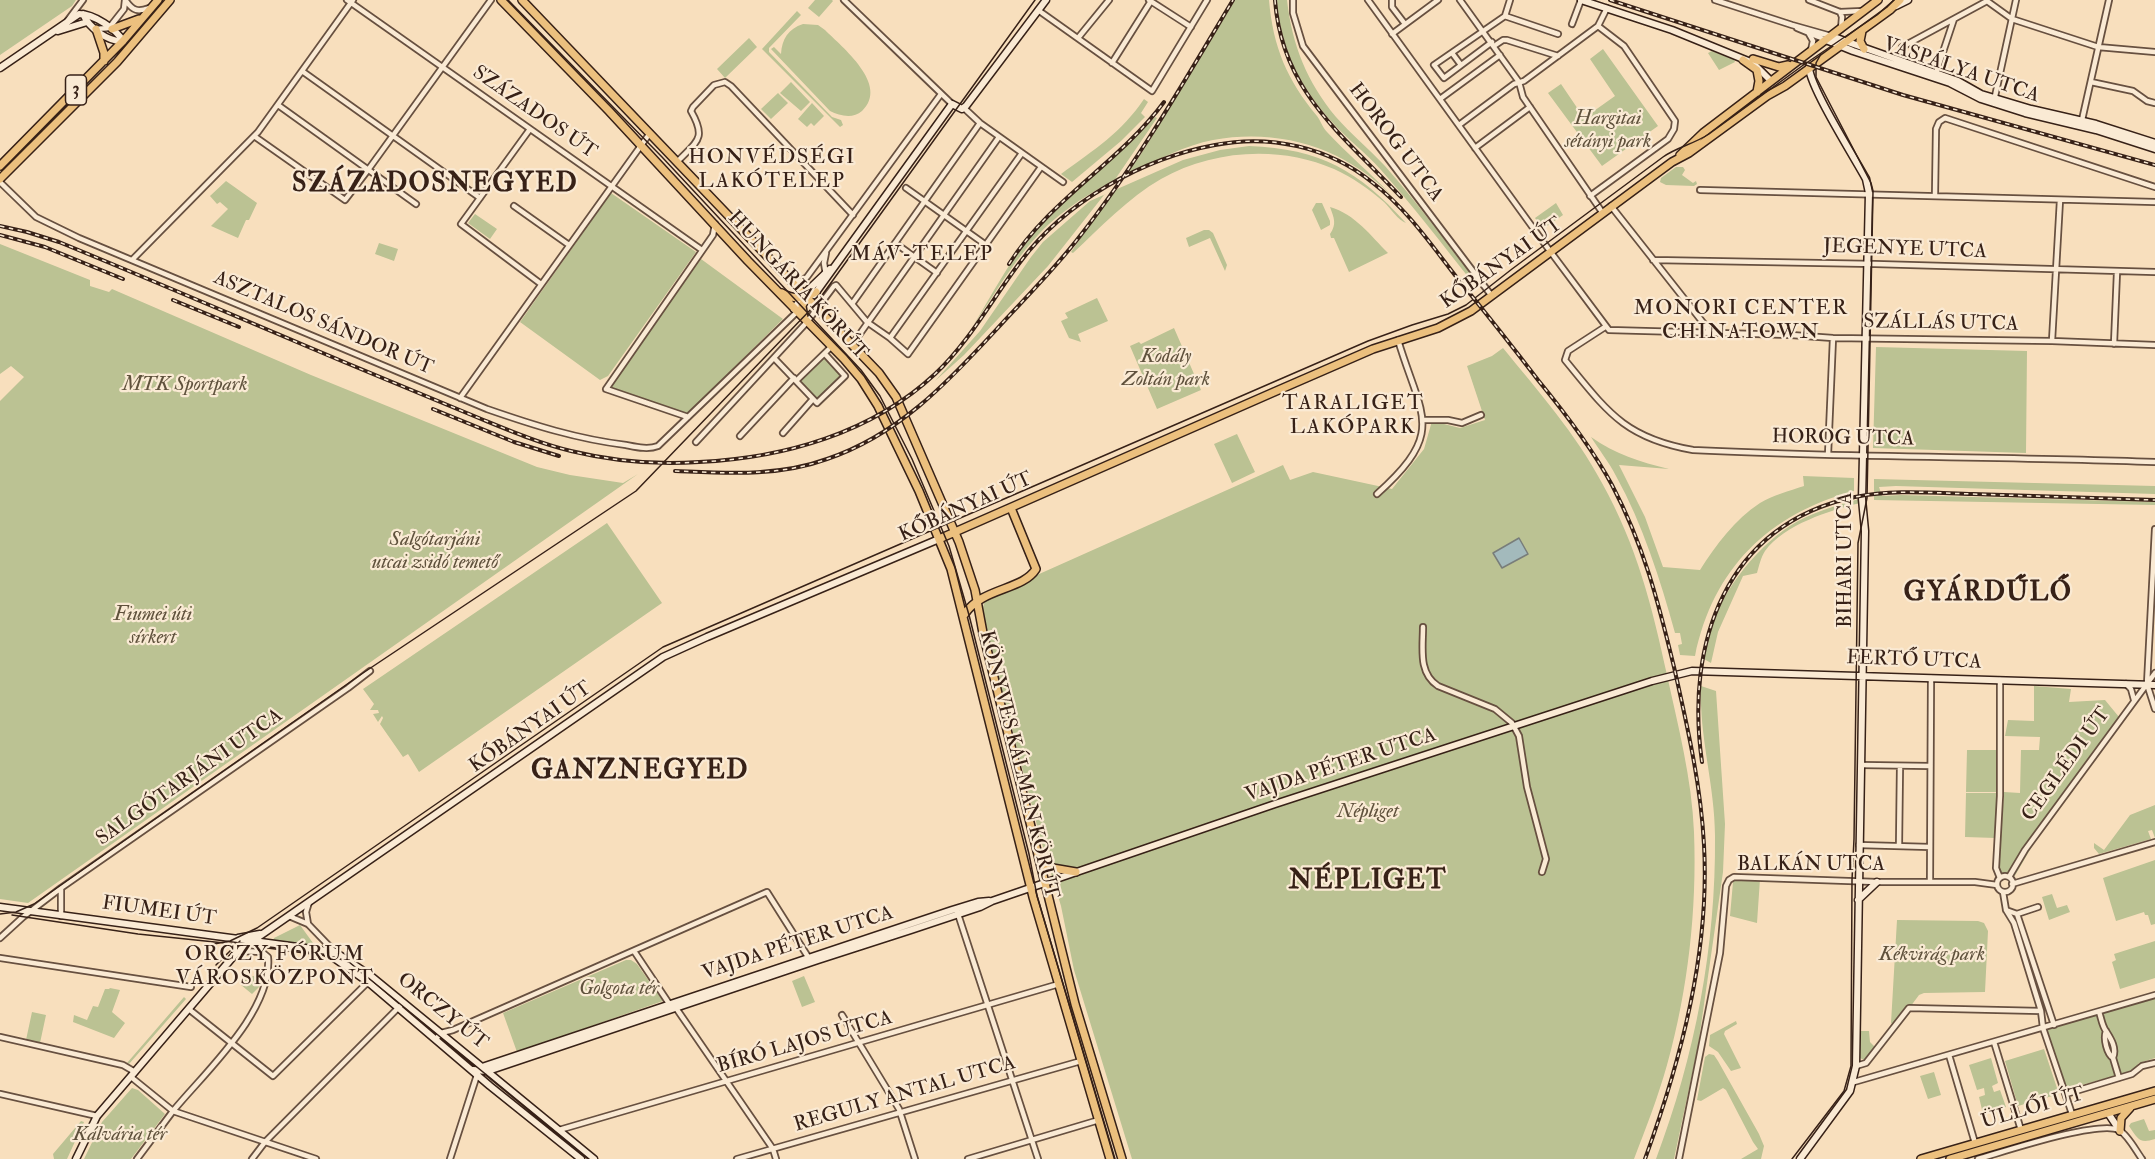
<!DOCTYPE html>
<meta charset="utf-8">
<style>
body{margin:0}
canvas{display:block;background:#f8dfbd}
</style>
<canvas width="2155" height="1159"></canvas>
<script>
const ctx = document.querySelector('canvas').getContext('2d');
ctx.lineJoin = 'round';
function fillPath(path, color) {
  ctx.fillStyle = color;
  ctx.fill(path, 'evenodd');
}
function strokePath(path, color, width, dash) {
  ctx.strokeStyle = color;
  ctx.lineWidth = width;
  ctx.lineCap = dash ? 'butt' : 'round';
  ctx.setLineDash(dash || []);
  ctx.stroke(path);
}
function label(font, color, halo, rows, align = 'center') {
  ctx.font = font + ' "IM FELL Double Pica",serif';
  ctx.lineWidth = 4.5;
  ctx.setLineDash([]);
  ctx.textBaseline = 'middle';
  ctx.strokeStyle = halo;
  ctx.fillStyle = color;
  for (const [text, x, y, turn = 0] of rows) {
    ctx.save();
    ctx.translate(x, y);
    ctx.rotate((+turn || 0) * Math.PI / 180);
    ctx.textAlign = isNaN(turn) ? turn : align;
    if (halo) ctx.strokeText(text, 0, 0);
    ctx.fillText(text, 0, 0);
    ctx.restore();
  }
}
const green = new Path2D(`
 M0,0H76L72,6L0,55Z
 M815,0H832L833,1L819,17L808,8Z
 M1235,0H1269C1273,47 1287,80 1317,116C1321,121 1322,127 1327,132C1347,154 1371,173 1392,196C1344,148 1281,128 1213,140C1186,145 1158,160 1133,171C1102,186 1075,201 1049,224C1018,253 997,291 973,326C992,295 1009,261 1033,233C1069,191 1116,157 1155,117L1157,118L1116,178L1127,174L1145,148Z
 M1277,0H1287C1292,45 1307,82 1336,117C1351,134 1369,149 1385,166C1417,202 1446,242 1476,281L1473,283C1443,245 1413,206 1381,170C1366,153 1347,139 1332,122C1300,87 1280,48 1277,0Z
 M797,11L801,15L769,48V52L832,117L841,120L843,125L840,127L762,49Z
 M803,24L818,25L825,30C842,47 890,85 862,111C853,119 840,116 830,111L771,49L774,47L781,54C782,39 788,29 803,24Z
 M749,38L757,47L725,78L717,69Z
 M1603,49L1658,126L1602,166L1548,93L1561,84L1584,118L1615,96L1590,59Z
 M1712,51L1734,60L1735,62L1719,70L1708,53Z
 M791,82L810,102L801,111L780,93Z
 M778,93L788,103L771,119L761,109Z
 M1144,99L1148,102L1141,113L1145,117L1121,141L1072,182L1061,174C1094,150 1122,132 1144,99Z
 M812,103L824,116L814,126L811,123L807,127L798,119Z
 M1249,146C1321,149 1358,170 1406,223C1398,220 1391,209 1384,202C1369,189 1352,177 1334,169C1279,145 1212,150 1161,179C1128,198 1100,228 1073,253L1071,252L1114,190L1104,195L1048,266L964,355L935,381L980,331L1031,257L1043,242L1090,201L1183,160L1220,150Z
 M1676,167H1683L1685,170L1682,175L1693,183L1696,181L1697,184L1694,186L1666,185L1660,182L1661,178Z
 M226,181L257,203L249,220H246L238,238L211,226L228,209L220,202L217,204L210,196Z
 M611,193L696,252L608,376L600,380L520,322Z
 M1316,203H1322L1330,221V225L1321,230L1312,210Z
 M1556,203L1563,215L1543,229L1535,218Z
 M1330,207C1355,214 1371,236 1388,253L1349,272L1334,238H1331L1330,234C1337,224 1334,218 1330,207Z
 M475,214L497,229L490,239L468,223Z
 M1204,230H1209L1213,233L1227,265L1225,271L1210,238L1189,247L1186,238Z
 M379,243L398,249L394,261L375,254Z
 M0,244L90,280V286L109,292L112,289L311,375L537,467L570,475L623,483L638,474L28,903L0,899V401L24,377L11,366L0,374Z
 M701,259L783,319L687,414L609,388Z
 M1097,298L1108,321L1078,334L1081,342L1069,338L1061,321L1068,318L1065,313Z
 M1174,328L1201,390L1157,409L1130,346L1139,342L1141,344Z
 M1876,347L2027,351L2026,453L1873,448Z
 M1503,348C1538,391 1576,434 1602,483C1637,546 1652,606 1667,675C1678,726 1692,779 1694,832C1697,910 1688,989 1667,1065C1658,1097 1646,1128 1634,1159H1132L1074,970L1061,906L1040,837L986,628C984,617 979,603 990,596L1283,465L1290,480L1313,472L1392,489L1424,449L1432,421L1460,428L1485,420L1467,366L1492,356Z
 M825,356L843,375L817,400L800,380Z
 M1237,434L1255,472L1232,483L1214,444Z
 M1591,437C1615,454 1640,462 1669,469L1619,465L1645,517L1663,567L1700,570C1716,545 1735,519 1760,503C1773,495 1789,491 1804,486L1803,476L1854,478V491C1769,514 1713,568 1695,656L1680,655L1678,645L1682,644L1680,633H1675C1660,579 1643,525 1616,476C1609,462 1599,450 1591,437Z
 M1874,479L2155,486V494L1896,486L1879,487L1882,496L1901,495L2155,502V505L1874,500Z
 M1859,499L1860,503C1829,511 1785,524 1765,551C1761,557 1759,566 1757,573L1743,576L1718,632L1711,663L1704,659C1705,650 1706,641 1709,632C1723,589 1758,544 1798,521C1817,511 1838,505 1859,499Z
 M607,523L662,603L419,772L408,754L403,757L380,724L383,718L382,716L378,722L373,714L379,713L378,710H370L374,704L363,689Z
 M1701,686L1716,691L1725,824L1723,872L1698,1046L1674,1159H1656C1695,1056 1716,947 1715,836C1715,786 1699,737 1701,686Z
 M2034,686L2071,689L2069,702L2105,700L2119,717L2099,750L2048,819L2013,879L1997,872L1996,868L2001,836L2004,792L2020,793L2021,750H2039L2040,737L2005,736L2008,720L2034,721Z
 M1967,750H1998L1997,792H1966Z
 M1966,793H1997L1996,838L1965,837Z
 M2155,805V838L2152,830L2148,831L2151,839L2099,854L2094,848V843L2104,850L2130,815Z
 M2155,860V924L2151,925L2148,915H2145L2144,912L2116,921L2103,878Z
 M1738,878L1760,879L1757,923L1730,916L1733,882Z
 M2052,894L2057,908L2067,905L2070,912L2049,920L2042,897Z
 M1897,920L1978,921L1984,923L1988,931L1985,992L1924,993L1919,995L1896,1026L1891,1023Z
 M300,925L313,943L310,948L273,943L274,938Z
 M2155,941V978L2120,989L2112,962L2116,960L2114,954Z
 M626,960H631L637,964L663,1001L517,1052L503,1013Z
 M256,975L263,976L261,985L252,994L241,985L246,979Z
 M804,976L815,1002L802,1007L792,981Z
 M110,988L120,990L112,1012L125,1023L114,1038L73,1022L74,1015L87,1020L93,1006L98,1007L105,989H109Z
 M184,997L186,999L129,1064L127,1063Z
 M2155,997V1058L2139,1063L2134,1070L2125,1073L2067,1089L2046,1029Z
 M32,1012L46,1015L40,1043L26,1040Z
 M1736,1021L1737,1024L1725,1031L1724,1034L1741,1068L1731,1071L1718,1052L1709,1046L1710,1035Z
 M1859,1031H1869L1870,1042L1876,1048L1866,1061L1860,1058Z
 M2044,1049L2059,1094L2018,1106L2005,1061Z
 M1709,1054L1714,1055L1718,1061L1759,1134L1764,1146L1761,1159H1741L1758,1149L1753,1142L1726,1090L1723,1088L1701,1101L1697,1100L1705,1057Z
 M1991,1058L1998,1083L1992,1086L1994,1092L2000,1090L2006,1107L1983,1114L1979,1097L1985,1095L1984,1088L1977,1090L1969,1065Z
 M1934,1072L1941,1095L1928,1099L1920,1076Z
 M132,1088L138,1090L165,1114L131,1159H84L102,1122Z
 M2144,1119L2149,1131L2155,1130V1139C2139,1144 2138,1139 2129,1126L2131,1123Z
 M81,1121L84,1122L67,1159H54L53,1154Z`);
const water = new Path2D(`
 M1519,538L1528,554L1502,568L1493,553Z`);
const street = new Path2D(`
 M347,0L702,250
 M844,0L952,104
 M1149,0L1191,27
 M1293,0V13L1303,46L1491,295
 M1368,0L1544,243L1609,330L1791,335L1833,338L2052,341L2155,345
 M1392,0V7L1405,24
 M1460,0L1519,82L1523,97L1602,212
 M1715,0L1792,25L1831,36
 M1809,0L1840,12L1862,11
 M126,1C133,11 138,12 149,8
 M1038,10L1152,91L1207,0
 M1840,12L1842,17L1841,29
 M1505,16L1558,34
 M68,20L83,0
 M1572,24L1581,0
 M1797,28L1826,40
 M96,29L109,28L124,9L125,0
 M1392,34L1438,0
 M1809,34L1813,41L1811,50
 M1078,38L1109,0
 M1492,42L1444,78L1434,65L1505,16L1510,0
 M1494,46L1503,40H1507L1558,56
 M1902,47L1987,1L2012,19L2098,47L2155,52
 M1452,53L1461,65
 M1112,63L1151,1
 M302,71L480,198
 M1936,73L1954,19
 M2091,82L2133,91L2147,101L2155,103
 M1440,99L1500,55
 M1994,101L2016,0
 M278,105L416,204
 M964,108L980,123L1063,182
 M2082,120L2109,0
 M1459,125L1514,84L1524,81L1598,26L1607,8
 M530,129L461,224L541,284
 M254,136L345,200L368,170L491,0
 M1475,148L1530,107
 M677,162C697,141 707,139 691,111L693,107L714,85L725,82L731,86L853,215
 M0,182L36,217L79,238L487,409C533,425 577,439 626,445C636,447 648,450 658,446L799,310
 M906,188L986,245
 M1700,190L2155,202
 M1935,195L1936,129L1939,122L1945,118L2155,187
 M1590,196L1668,139L1674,129L1675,121L1624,46L1598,26
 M514,206L569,245
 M1611,206L1712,334
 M895,243L937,273
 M826,253L824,263L826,275
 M132,260L258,132L353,0
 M1653,260L1875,264L2155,272
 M793,282L801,281L807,277L941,94
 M852,304L980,123
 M1605,327L1568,351L1565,360C1607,411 1624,438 1693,450C1847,458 2001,456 2155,462
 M890,338L1022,153
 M2052,341L2060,200
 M2114,344L2117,272
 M852,345L999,137
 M774,358L817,403L845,376L825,354
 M796,381L832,346
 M460,398L650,133
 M688,417L606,389L713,235L715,224
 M1424,420H1448L1462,423L1481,415
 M783,433L813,399
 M740,436L794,378
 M696,442L807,322L834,286L836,285L867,322L890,338L908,354L1041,167
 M1828,455L1833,338
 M1377,494C1447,431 1421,417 1398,340
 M2155,529L2147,684L2155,709
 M1423,627C1423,648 1418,673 1438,686L1495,709L1512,723L1519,736L1527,787L1546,859L1542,872
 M2000,680V796L1996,868L2000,878
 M2126,684L2131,689L2134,700
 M1861,765L1930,766
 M1859,845L1930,847
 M1899,846L1900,766
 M1997 884a8 8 0 1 1 16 0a8 8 0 1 1-16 0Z
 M2009,877L2025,850L2155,673
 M1930,882L1931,678
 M2012,884L2155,842
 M61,889V916
 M2003,892L2006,910L2014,923L2041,1011L2043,1028L2072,1114
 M2006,910L2017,914L2054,1025
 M957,911L1038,1159
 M2017,914L2038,907
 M289,916L308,924L335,952
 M308,924L306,912L309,902
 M0,938L23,917L61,888L348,688L370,671
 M634,951L670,1005L676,1008L773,1149L776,1159
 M0,958L191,987
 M190,1010L273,1076L368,982
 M2099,1012C2101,1017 2102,1026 2106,1031C2111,1039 2117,1048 2113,1058C2107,1054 2103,1039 2106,1031
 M842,1015L899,1109L915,1159
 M0,1037L123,1065L135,1072
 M436,1039L441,1033L453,1030L767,892L810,960
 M1994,1042L2021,1130
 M1949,1055L1975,1143
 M2113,1058L2119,1078
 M1856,1066L1866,1063L1909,1008L2041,1011
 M131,1077L173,1111L316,1159
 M1854,1082L2155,995
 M0,1094L97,1116
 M2066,1094L2132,1074L2142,1066L2155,1063
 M559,1130L1059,984
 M137,1159C149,1143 161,1127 173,1111C205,1072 273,1011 268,957L262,952L239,951
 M252,1159L265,1142L400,1006
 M450,1159L477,1075
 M737,1159L1081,1061
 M968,1159L1099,1120
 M1679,1159L1720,953L1726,886L1729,880L1734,877L1877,882H1975L1997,885
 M1978,1159C2003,1152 2098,1120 2119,1130C2128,1135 2136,1151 2142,1159`);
const secondary = new Path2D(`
 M1581,0L1672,30L1753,63L1771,81
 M1896,6L1908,0
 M83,14C89,28 108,42 123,41
 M58,31L87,22
 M1831,36L1958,81L1981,94L2031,109L2096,124L2155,143
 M1826,40L1853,51L1950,83L1981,99L2025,113L2096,130L2155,149
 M0,68L79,14C94,14 116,29 123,41
 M814,295L952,104L962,109L966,106L1046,0
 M794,309L804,294L830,269
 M1858,900L1877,882
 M0,907L335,952L371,976L594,1159
 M238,938L260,934
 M327,953L368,982L490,1086L581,1159
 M482,1067L952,910L978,902L989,901
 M473,1070L488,1071L818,960L911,930L980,907L992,901L1275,804L1652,681L1692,671L2155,685
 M2108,1113L2120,1131
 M76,1159L97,1116L238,951L663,657L707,637L939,539
 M1800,1159L1850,1091L1856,1066L1865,531L1862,499L1869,193L1866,179C1854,157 1811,89 1809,68`);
const primary = new Path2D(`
 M501,0L609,111L748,261L844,359L861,379L878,406L919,491L951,569L1033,897L1110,1159
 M522,0L879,373L896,397L959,542L975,590L983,633L1075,1004L1122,1159
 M96,29L104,53V61
 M112,29L139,19
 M1862,31L1860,41L1864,49
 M1753,59L1779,67L1788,65
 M1743,60L1757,70L1759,81L1757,92
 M1680,155L1703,133L1878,0
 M0,166L123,41L158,0
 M0,179L117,62L170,0
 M782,293C794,300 804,299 816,292
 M804,318L802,306L809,291
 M939,539L1274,392L1373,349L1438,328L1471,311L1645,182L1672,162L1689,153L1767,96L1785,86L1890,10L1900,0
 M964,615C982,587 1022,591 1036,569L1011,508
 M1041,866L1076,872
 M2120,1131L2121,1118L2130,1108
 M1921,1159L2155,1091
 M1950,1159L2155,1099`);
const tram = new Path2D(`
 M508,0L662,157L861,370L880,396L912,459L949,546L969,615L1029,854L1037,896L1115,1159
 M0,914L16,912L34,904L363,673L636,491L815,305L1035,0
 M12,915L138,934L253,946L334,957L349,962L589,1159
 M214,944L230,941L257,928L663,647L1368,341L1412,325L1448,314L1466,305L1512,269L1663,157C1677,147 1694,144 1709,134L1802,66L1877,15L1894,0
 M216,965L240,941
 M1792,1159L1844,1091L1851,1066L1852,880L1854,839L1858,543L1867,498L1873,191L1871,183L1816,77V63L1821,54`);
const rail = new Path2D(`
 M1275,0C1282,92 1342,134 1401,197
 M1610,0L1903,95L2155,165
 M0,226L27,232L59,242C154,281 249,322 344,362C387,380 431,398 474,416C506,429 538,443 571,451C612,461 657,465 699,462C784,458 872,433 935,374C970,341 992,299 1021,261C1065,202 1143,158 1215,145C1270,134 1329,147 1373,183C1407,209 1432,246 1458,279C1485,312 1512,346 1538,380C1565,413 1592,448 1612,485C1644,546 1658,601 1674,667C1687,725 1701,785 1704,845C1710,951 1681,1060 1645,1159
 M0,235L45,247L123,279
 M1009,264C1050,199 1119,163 1164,102
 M173,300L239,327
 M433,409L514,442L559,456
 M675,471C726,473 778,477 827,459C898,435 946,384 995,331C1023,300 1054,270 1080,236C1138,162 1185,80 1233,0
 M1702,762C1685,644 1725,524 1855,497C1893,489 1934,493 1973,494C2034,496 2094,498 2155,500`);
const shields = [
 [76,90,21]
];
const shieldNames = [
 ["3",76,90]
];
const streetNames = [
 ["VASPÁLYA UTCA",1961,71,19],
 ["SZÁZADOS ÚT",534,113,35],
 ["HOROG UTCA",1395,143,53],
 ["JEGENYE UTCA",1905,250,2],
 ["KŐBÁNYAI ÚT",1502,264,-35],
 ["HUNGÁRIA KÖRÚT",797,286,47],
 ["ASZTALOS SÁNDOR ÚT",323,324,23],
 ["SZÁLLÁS UTCA",1941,324,1],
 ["HOROG UTCA",1843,439,1],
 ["KŐBÁNYAI ÚT",966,508,-24],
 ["BIHARI UTCA",1847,560,-90],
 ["FERTŐ UTCA",1914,661,2],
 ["KŐBÁNYAI ÚT",531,728,-35],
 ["KÖNYVES KÁLMÁN KÖRÚT",1018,765,76],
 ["CEGLÉDI ÚT",2067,765,-54],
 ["VAJDA PÉTER UTCA",1341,766,-18],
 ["SALGÓTARJÁNI UTCA",190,778,-35],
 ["BALKÁN UTCA",1811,866],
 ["FIUMEI ÚT",159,912,8],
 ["VAJDA PÉTER UTCA",798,944,-18],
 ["ORCZY ÚT",442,1012,39],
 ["BÍRÓ LAJOS UTCA",805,1043,-16],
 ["REGULY ANTAL UTCA",905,1095,-16],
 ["ÜLLŐI ÚT",2033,1109,-16]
];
const parkNames = [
 ["Hargitai",1608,120],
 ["sétányi park",1608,143],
 ["Kodály",1166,358],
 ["Zoltán park",1166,381],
 ["MTK Sportpark",185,386],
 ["Salgótarjáni",435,541],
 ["utcai zsidó temető",435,564],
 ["Fiumei úti",153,616],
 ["sírkert",153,639],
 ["Népliget",1368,813],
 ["Kékvirág park",1932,956],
 ["Golgota tér",619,990],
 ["Kálvária tér",120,1136]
];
const neighbourhoodNames = [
 ["HONVÉDSÉGI",772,158],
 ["LAKÓTELEP",772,182],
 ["MÁV-TELEP",922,255],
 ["MONORI CENTER",1741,309],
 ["CHINATOWN",1741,333],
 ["TARALIGET",1353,404],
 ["LAKÓPARK",1353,428],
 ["ORCZY FÓRUM",275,955],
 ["VÁROSKÖZPONT",275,979]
];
const districtNames = [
 ["SZÁZADOSNEGYED",435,185],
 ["GYÁRDŰLŐ",1988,594],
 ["GANZNEGYED",640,772],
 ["NÉPLIGET",1368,882]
];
fillPath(green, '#bbc293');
fillPath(water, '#a3babc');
strokePath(water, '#787d7a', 1.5);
strokePath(street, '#675040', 8);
strokePath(secondary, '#372117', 9);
strokePath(primary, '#372117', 10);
strokePath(street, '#faead4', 4.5);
strokePath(secondary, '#faead4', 6);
strokePath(primary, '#ecc07e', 7);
strokePath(tram, '#372117', 1.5);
strokePath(rail, '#372117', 4);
strokePath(rail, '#faead4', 1.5, [4.5]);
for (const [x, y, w] of shields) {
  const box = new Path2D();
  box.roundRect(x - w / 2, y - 15, w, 30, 4.5);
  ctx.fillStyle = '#faead4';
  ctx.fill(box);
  strokePath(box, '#372117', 1.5);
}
label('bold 18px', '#372117', null, shieldNames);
label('20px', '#372117', '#faead4', streetNames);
label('italic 20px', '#5f513c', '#faead4', parkNames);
ctx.letterSpacing = '1.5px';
label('21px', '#372117', '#faead4', neighbourhoodNames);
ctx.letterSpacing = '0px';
ctx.letterSpacing = '1.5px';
label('bold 26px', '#372117', '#faead4', districtNames);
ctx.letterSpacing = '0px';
</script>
